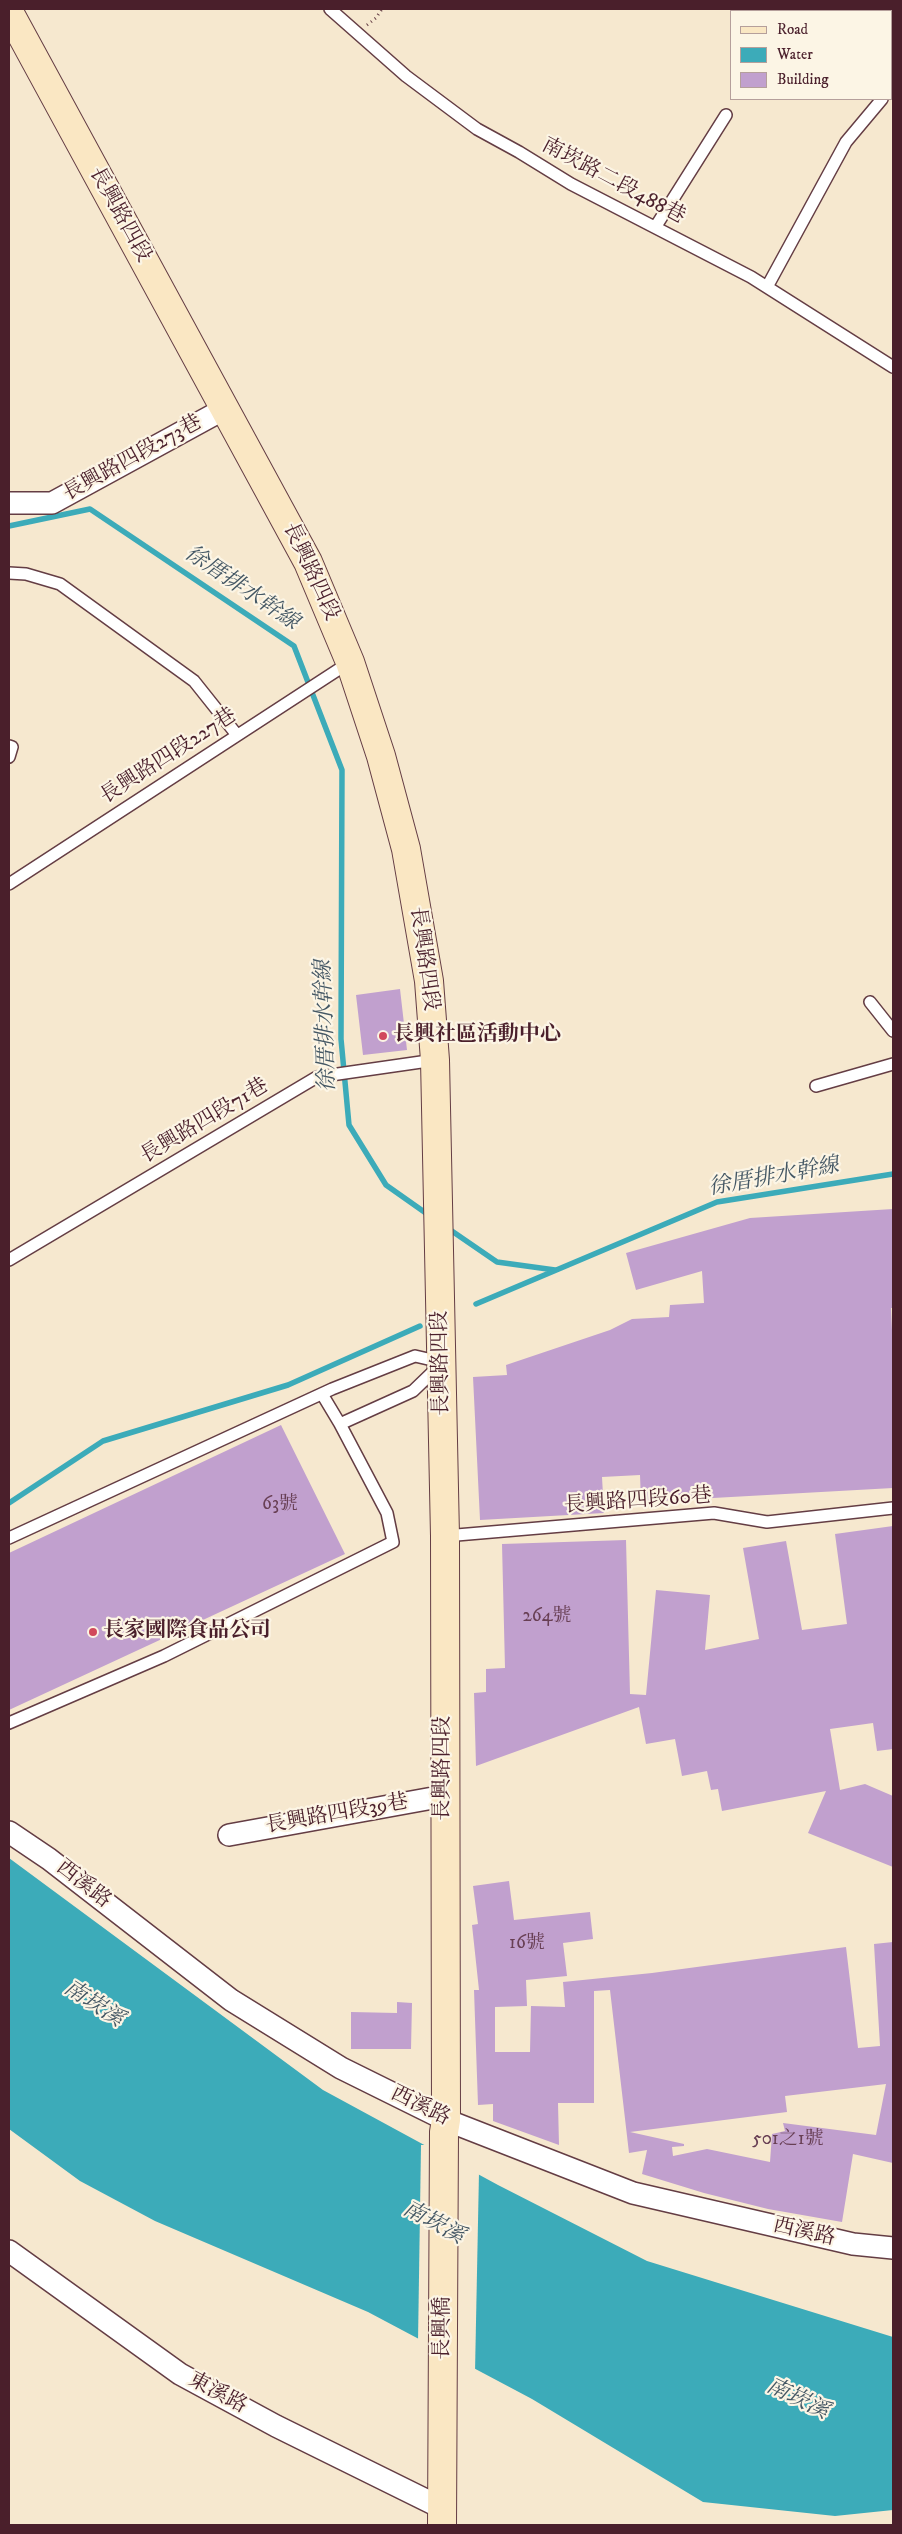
<!DOCTYPE html>
<meta charset="utf-8">
<style>
body{margin:0}
#map{position:relative;width:902px;height:2534px;overflow:hidden;background:#f6e8cf;font-family:"IM FELL DW Pica",serif}
canvas{display:block}
.frame{position:absolute;inset:0;border:10px solid #4a1f2b;pointer-events:none}
.legend{position:absolute;left:730px;top:10px;width:162px;height:90px;box-sizing:border-box;background:#fcf5e5;border:1px solid #b59f9b;margin:0;padding:6px 9px;list-style:none;font-size:15px;color:#4a1f2b}
.legend li{display:flex;align-items:center;gap:10px;height:25px}
.legend b{width:25px;border:1px solid #b59f9b}
</style>
<div id="map">
<canvas width="902" height="2534"></canvas>
<div class="frame"></div>
<ul class="legend">
<li><b style="height:6px;background:#fae7c3"></b>Road</li>
<li><b style="height:14px;background:#3cabb9"></b>Water</li>
<li><b style="height:14px;background:#c1a0ce"></b>Building</li>
</ul>
</div>
<script>
const ctx = document.querySelector('canvas').getContext('2d');
ctx.lineJoin = 'round';
function fillPath(path, color) {
  ctx.fillStyle = color;
  ctx.fill(path, 'evenodd');
}
function strokePath(path, color, width, dash) {
  ctx.strokeStyle = color;
  ctx.lineWidth = width;
  ctx.lineCap = dash ? 'butt' : 'round';
  ctx.setLineDash(dash || []);
  ctx.stroke(path);
}
function label(font, color, halo, rows, align = 'center') {
  ctx.font = font + ' "IM FELL DW Pica","Noto Serif TC",serif';
  ctx.lineWidth = 4.5;
  ctx.setLineDash([]);
  ctx.textBaseline = 'middle';
  ctx.strokeStyle = halo;
  ctx.fillStyle = color;
  for (const [text, x, y, turn = 0] of rows) {
    ctx.save();
    ctx.translate(x, y);
    ctx.rotate((+turn || 0) * Math.PI / 180);
    ctx.textAlign = isNaN(turn) ? turn : align;
    if (halo) ctx.strokeText(text, 0, 0);
    ctx.fillText(text, 0, 0);
    ctx.restore();
  }
}
const water = new Path2D(`
 M9,1858L323,2090L498,2185L647,2261L893,2337V2510L835,2516L703,2502L532,2399L368,2312L155,2221L80,2181L9,2129Z`);
const pier = new Path2D(`
 M421,2145H430L479,2172L475,2372L418,2342Z`);
const stream = new Path2D(`
 M9,526L90,509L294,646L342,770L341,1039L349,1125L386,1185L430,1216
 M446,1227L497,1262L555,1270
 M476,1304L717,1202L893,1174
 M9,1503L103,1441L288,1385L420,1326`);
const building = new Path2D(`
 M400,989L407,1050L363,1055L356,995Z
 M893,1209V1308H891L893,1352V1488L641,1502L640,1475L602,1477L604,1513L480,1520L473,1377L507,1375L506,1365L610,1330L632,1319L669,1317L670,1305L704,1303L702,1271L636,1290L626,1253L750,1218Z
 M281,1425L345,1554L9,1710V1553Z
 M893,1526V1749L877,1751L873,1723L830,1729L840,1790L865,1784L893,1796V1867L808,1833L826,1791L722,1811L718,1789L711,1790L707,1771L682,1776L675,1739L646,1744L639,1707L476,1766L474,1693L486,1692V1669L505,1668L502,1544L626,1540L630,1694L646,1695L656,1590L710,1595L705,1650L759,1639L743,1548L786,1541L802,1630L847,1624L835,1534Z
 M509,1881L514,1920L590,1912L593,1939L563,1943L567,1976L526,1980L527,2006L495,2007V2052H530L531,2006L565,2007L563,1982L652,1973L846,1947L858,2048L880,2046L874,1944L893,1942V2084H890H893V2163L853,2154L842,2222L768,2209L704,2193L642,2174L647,2150L629,2153L610,1990L594,1991V2103H558L559,2145L493,2121V2104L478,2105L474,1990H479L472,1925L478,1924L473,1886ZM886,2084L876,2135L783,2123L785,2131L772,2134L770,2162L707,2149L673,2156L672,2147L684,2146V2144L630,2132L787,2112L785,2096Z
 M397,2002L412,2003L411,2049H351V2012L397,2013Z`);
const path = new Path2D(`
 M367,25L376,18L382,9`);
const lane = new Path2D(`
 M330,9L406,76L477,129L519,152L571,184L751,277L893,367
 M656,226L726,115
 M767,287L846,142L882,99
 M9,573L26,574L60,584L194,681L237,735
 M9,746L12,747L9,757
 M9,884L350,662
 M870,1002L893,1031
 M816,1086L893,1064
 M9,1260L317,1077L435,1060
 M322,1394L340,1424
 M445,1536L714,1513L767,1522L893,1508
 M9,1538L332,1389L415,1356L441,1362
 M9,1723L164,1656L393,1542L387,1513L340,1424L413,1391L439,1366`);
const street = new Path2D(`
 M9,503H52L226,408
 M9,1832L49,1859L231,2000L341,2068L446,2120L633,2193L853,2244L893,2248
 M229,1835L444,1796
 M9,2251L180,2374L276,2426L442,2508`);
const secondary = new Path2D(`
 M9,12L308,562L350,662L381,756L406,849L429,981L435,1060L445,1536L446,2120L444,2132L442,2525`);
const markers = [
 [383,1036,5,"#d1495b"],
 [93,1632,5,"#d1495b"]
];
const numberNames = [
 ["63號",280,1505],
 ["264號",547,1617],
 ["16號",527,1944],
 ["501之1號",788,2140]
];
const streetNames = [
 ["南崁路二段488巷",613,182,28],
 ["長興路四段",119,215,61],
 ["長興路四段273巷",133,459,-29],
 ["長興路四段",310,572,65],
 ["長興路四段227巷",169,757,-33],
 ["長興路四段",423,959,82],
 ["長興路四段71巷",205,1122,-31],
 ["長興路四段",442,1363,-91],
 ["長興路四段60巷",638,1502,-4],
 ["長興路四段",444,1768,-90],
 ["長興路四段39巷",337,1815,-10],
 ["西溪路",83,1885,38],
 ["西溪路",420,2107,26],
 ["西溪路",804,2233,13],
 ["長興橋",444,2328,-90],
 ["東溪路",217,2394,28]
];
const poiNames = [
 ["長興社區活動中心",393,1036],
 ["長家國際食品公司",103,1632]
];
const waterNames = [
 ["徐厝排水幹線",241,589,34],
 ["徐厝排水幹線",327,1026,-92],
 ["徐厝排水幹線",774,1178,-10],
 ["南崁溪",93,2005,33],
 ["南崁溪",433,2224,28],
 ["南崁溪",797,2400,26]
];
fillPath(water, '#3cabb9');
fillPath(pier, '#f6e8cf');
strokePath(stream, '#3cabb9', 5.5);
fillPath(building, '#c1a0ce');
strokePath(lane, '#643d44', 14);
strokePath(street, '#643d44', 24);
strokePath(secondary, '#643d44', 30);
strokePath(path, '#643d44', 3, [1, 4]);
strokePath(lane, '#fff', 11);
strokePath(street, '#fff', 21);
strokePath(secondary, '#fae7c3', 28);
for (const [x, y, r, color] of markers) {
  const dot = new Path2D();
  dot.arc(x, y, r, 0, 2 * Math.PI);
  ctx.fillStyle = color;
  ctx.fill(dot);
  strokePath(dot, '#fcf5e5', 2);
}
label('19px', '#683f54', null, numberNames);
label('21px', '#4a1f2b', '#fcf5e5', streetNames);
label('bold 21px', '#4a1f2b', '#fcf5e5', poiNames, 'left');
label('italic 22px', '#445764', '#fcf5e5', waterNames);
</script>
